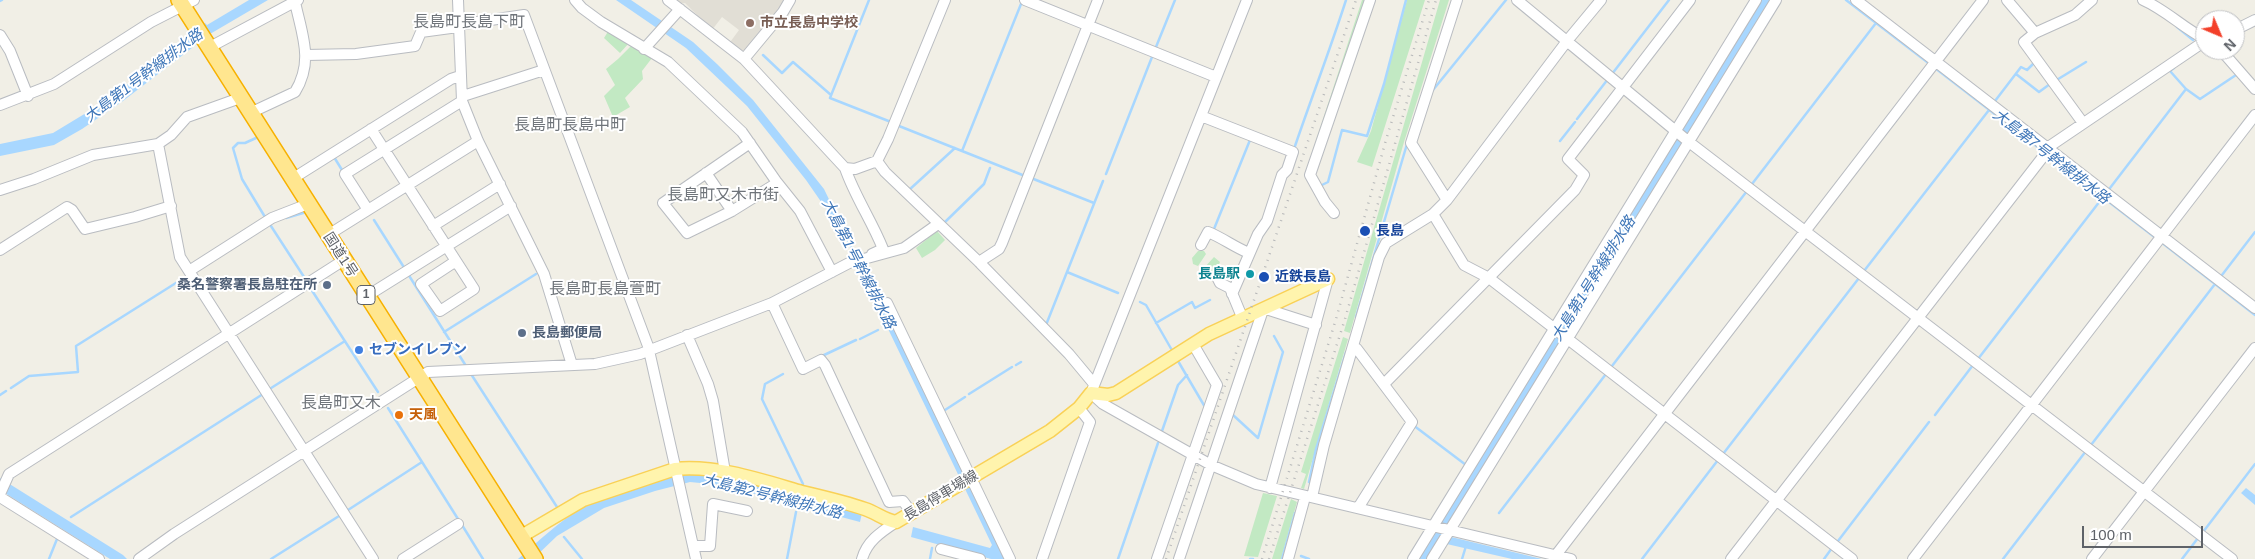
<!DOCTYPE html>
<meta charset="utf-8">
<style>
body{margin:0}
#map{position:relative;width:2255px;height:559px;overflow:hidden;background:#f1efe6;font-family:Arial,sans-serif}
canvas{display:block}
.north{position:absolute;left:2195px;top:10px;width:50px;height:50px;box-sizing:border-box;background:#fff;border:1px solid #bfc0c3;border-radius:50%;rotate:135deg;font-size:14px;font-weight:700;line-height:20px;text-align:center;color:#5e6268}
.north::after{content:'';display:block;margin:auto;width:18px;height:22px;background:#f3402a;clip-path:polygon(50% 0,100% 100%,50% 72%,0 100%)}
.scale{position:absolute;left:2082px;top:526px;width:121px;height:22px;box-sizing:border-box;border:2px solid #5e6268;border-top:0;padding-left:6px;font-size:15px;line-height:18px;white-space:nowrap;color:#5e6268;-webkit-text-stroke:4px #fff;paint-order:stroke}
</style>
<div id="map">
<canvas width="2255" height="559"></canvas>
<div class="north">N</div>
<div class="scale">100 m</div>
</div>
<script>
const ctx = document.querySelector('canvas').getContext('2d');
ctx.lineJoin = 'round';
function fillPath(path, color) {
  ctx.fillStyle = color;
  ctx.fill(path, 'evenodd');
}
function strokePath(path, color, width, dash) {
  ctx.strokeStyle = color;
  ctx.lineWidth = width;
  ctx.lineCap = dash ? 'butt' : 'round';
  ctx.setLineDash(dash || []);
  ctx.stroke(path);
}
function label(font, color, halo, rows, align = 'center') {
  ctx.font = font + ' Arial,"Noto Sans JP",sans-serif';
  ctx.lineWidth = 4;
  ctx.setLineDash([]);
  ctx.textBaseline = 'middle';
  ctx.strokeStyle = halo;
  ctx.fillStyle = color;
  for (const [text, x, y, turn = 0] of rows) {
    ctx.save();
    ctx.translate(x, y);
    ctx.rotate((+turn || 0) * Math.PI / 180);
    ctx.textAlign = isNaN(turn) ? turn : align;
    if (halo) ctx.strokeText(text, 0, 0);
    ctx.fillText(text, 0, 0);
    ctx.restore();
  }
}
const education = new Path2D(`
 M674,0H786L778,15L746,50H736L728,45L739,30L722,17L712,30L685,3L679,4Z`);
const green = new Path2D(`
 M1362,0H1368L1305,174Z
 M1407,0H1425L1372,167L1357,162L1371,131Z
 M1440,0H1449L1404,142L1350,333L1344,331Z
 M609,30L629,43L620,53L604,38Z
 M631,46L652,58L642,71L643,79L625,98L630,107L613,117L604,96L615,85L606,69L618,59Z
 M937,231L945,240L935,250L922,258L916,248Z
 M1198,251H1204L1206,254L1198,266L1193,264L1192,258Z
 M1214,257L1220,262L1215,273L1206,274L1204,268Z
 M1343,337L1348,339L1304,489L1301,488L1306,474L1301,472Z
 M1263,493L1277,496L1258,557L1244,556Z
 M1291,499L1297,502L1281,559H1272Z`);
const water = new Path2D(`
 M249,0H268L210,34L123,101L82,129L54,145L0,156V144L53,133L86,113L118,92L205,23L207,25Z
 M616,0H631L693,42L717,64L753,100L824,189L880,304L884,307L1006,559H991L911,537L913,527L990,548L992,545L865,281L852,250L833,219L806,180L747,106L686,48Z
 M1762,0H1770L1451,520L1446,525L1443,535L1542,559H1512L1438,542L1428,559H1417L1442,519L1445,516Z
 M690,472L724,477L862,513L860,522L721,485L690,482L655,491L604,508L557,536L533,559H518C539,541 560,520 584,507C616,489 655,481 690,472Z
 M0,478L123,555L127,559H110L0,490Z
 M2246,488L2255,495V505L2241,493Z`);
const stream = new Path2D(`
 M869,0L830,98L891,122
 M1846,0L1931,65
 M0,1L2,0
 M2177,27L2193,40
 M1156,47L1175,0
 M763,55L782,73L793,62L831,95
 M1935,68L2044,152
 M2174,68L2170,71L2186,89
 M1612,74L1669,0
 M2016,74L2039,92L2050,84
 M2055,81L2086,62
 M1433,90L1506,0
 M1995,101L2021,67L2027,70L2034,63
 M1577,119L1608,79
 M899,126L1025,176
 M256,138L245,143H238L233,148L242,179L265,217
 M1560,141L1575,122
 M1294,149C1311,99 1330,50 1346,0
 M962,151L1021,4
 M2048,155L2157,239
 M334,157L342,170
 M1106,174L1152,57
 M1031,178L1094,203
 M1752,184L1876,23
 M1320,186L1328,182L1342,130L1367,136L1384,84L1406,0
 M2110,188L2186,89L2200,99L2236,75
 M909,190L955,148
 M286,218L303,213
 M374,220L405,269
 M269,223L306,280
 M944,223L984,184L990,168
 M1214,229L1250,140
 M2161,242L2255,315
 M1864,271L1989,110
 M1067,272L1118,293
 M408,274L466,366
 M2222,275L2255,232
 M309,286L378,392
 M1140,302L1146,305L1173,352
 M1356,317L1407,144
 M1156,323L1192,302L1195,308L1210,300
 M1046,325L1103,181
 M444,332L536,274
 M860,339L878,330
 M822,356L856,340
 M1978,359L2100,201
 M1178,361L1205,407
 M1016,365L1021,362
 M1612,366L1747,191
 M471,374L557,507
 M783,374L765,384L762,399L803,484
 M11,388L29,376L78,372L76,346L187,276
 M268,390L345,341
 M969,394L1012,367
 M0,395L6,391
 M388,408L458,519
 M945,410L965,397
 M1233,415L1258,438L1283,352L1274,336
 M1935,415L1973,365
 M1413,425L1466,465
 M1162,431L1178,385L1187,375
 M2091,445L2215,284
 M1723,454L1859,278
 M1309,482L1316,449L1346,352
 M348,510L422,462
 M1499,513L1606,374
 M71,517L263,394
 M462,525L483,559
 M2203,532L2255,464
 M564,537L582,559
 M1838,541L1929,422
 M1301,556L1309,559
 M49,559L57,539
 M271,559L339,516
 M787,559L796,512
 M930,559L932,548
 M1118,559L1158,443
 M1250,559H1253
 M1282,559L1295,513
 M1462,559L1466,546
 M1642,559L1718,460
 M1824,559L1832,548
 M2003,559L2086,451
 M2182,559L2198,538`);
const minor = new Path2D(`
 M458,0L462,101L478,141L544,274L572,365
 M575,0L582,8L601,22L668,62L742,132L776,181L800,211L832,272
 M668,0L744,59L845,168C855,197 872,221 883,249L872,254
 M1025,0L1216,77
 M1247,0L1091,393L1103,404L1211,465L1256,484L1571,559
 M1517,0L1689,142L2232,559
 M1856,0L2255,308
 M2007,0L2035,33L2075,15L2092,0
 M2143,0C2166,10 2183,28 2205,39
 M457,25L524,15L648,346L696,559
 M2235,30L2255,20
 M2035,33L2024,42L2083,123
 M0,35L10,51L28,96
 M210,47L298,0
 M644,49L680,9
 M2221,50L2255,89
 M306,55L356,54L415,46L421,32L458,27
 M744,59L783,12L790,0
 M463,96L544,70
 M0,105L54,84L151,22L194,0
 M250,113L295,92C314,61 302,35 295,2
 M1201,116L1293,152L1287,170L1282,175L1267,221L1258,234L1232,294
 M371,129L474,289L440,311L421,284L456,261
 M158,144L180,257L373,559
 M2047,148L2205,41
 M877,161L888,139L945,0
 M845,168L855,169L877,161L885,172L979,262L1069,354L1094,384
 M706,173L732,211L687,233L663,203L750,143
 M292,179L451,79L460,76
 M0,190L34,179L93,155L158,144L171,135L187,117L240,98
 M1447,200L1411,143L1457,0
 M368,210L345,174L462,101
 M732,211L777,183
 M1334,213L1325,202L1310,175L1370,0
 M1433,214L1464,265L1489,278L1852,559
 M433,226L500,184
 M328,235L478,141
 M1201,245L1208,232C1223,238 1234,247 1249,253
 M0,250L67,207L72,210L85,229L135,217L171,206
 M979,262L999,249L1002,243L1098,0
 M189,271L272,218L308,204
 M1217,277L1220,283L1230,288L1242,317
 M367,296L511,206
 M772,303L803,369L821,360L825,365L889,502L903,501L912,513
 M887,303L1010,559
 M1266,309L1316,325
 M687,335L708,384L713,401L725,472
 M1354,347L1357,349L1412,422L1358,508
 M1384,384L1575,190L1584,175L1568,159L1690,0
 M1270,488L1328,279
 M0,494L9,474L344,260
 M0,497L99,559
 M1312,497L1324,445L1379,257L1386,243L1433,214L1447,200L1567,41L1601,0
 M693,546H710L713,504L747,511
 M941,549L980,559
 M1556,555L1983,0
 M139,559L174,534L428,372L595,364L640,354L772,303L849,263L904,248L938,224
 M403,559L458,524
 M862,559C867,541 881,532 896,522
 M1042,559L1090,422L1079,408
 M1157,559L1217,385L1193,344
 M1179,559L1263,310
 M1288,559L1305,497
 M1413,559L1756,0
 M1432,559L1776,0
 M1731,559L2049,149
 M1913,559L2255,115
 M2092,559L2255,348`);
const major = new Path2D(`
 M520,537L583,500L675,469C718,465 761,480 802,492C823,497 845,502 865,509C877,513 884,520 896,522L1050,431L1079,408L1091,393L1108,395L1116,393L1209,334L1328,279`);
const highway = new Path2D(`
 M179,0L535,559`);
const rail = new Path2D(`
 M1166,559L1356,0
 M1262,559L1336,319L1386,140L1429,0
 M1269,559L1345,319L1436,0`);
const markers = [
 [750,23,5,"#8d6e63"],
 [1365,231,6,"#1a4fb4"],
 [1250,274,5,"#0f9aa8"],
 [1264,277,6,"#1a4fb4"],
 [327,285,5,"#5c6f8a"],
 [522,333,5,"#5c6f8a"],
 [359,350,5,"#3f7fe0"],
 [399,415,5,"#e8710a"]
];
const shields = [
 [366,295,18]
];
const shieldNames = [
 ["1",366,295]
];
const educationNames = [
 ["市立長島中学校",760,23]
];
const transitNames = [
 ["長島",1376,231],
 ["近鉄長島",1275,277]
];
const streetNames = [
 ["国道1号",340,255,57],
 ["長島停車場線",941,496,-31]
];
const cultureNames = [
 ["長島駅",1240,274]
];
const serviceNames = [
 ["桑名警察署長島駐在所",317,285],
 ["長島郵便局",532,333,"left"]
];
const shopNames = [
 ["セブンイレブン",369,350]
];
const foodNames = [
 ["天風",409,415]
];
const waterNames = [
 ["大島第1号幹線排水路",144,76,-37],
 ["大島第7号幹線排水路",2051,157,38],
 ["大島第1号幹線排水路",858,264,63],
 ["大島第1号幹線排水路",1594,279,-58],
 ["大島第2号幹線排水路",772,497,14]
];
const quarterNames = [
 ["長島町長島下町",469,23],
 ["長島町長島中町",570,126],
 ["長島町又木市街",723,196],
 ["長島町長島萱町",605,290],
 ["長島町又木",341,404]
];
fillPath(education, '#e1ded5');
fillPath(green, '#c2e9c3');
fillPath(water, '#a8d7ff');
strokePath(stream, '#a8d7ff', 2.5);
strokePath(minor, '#b9bcc1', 12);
strokePath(major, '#f9d157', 15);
strokePath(highway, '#f7b100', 18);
strokePath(minor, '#fff', 10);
strokePath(major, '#fff4ad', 12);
strokePath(highway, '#ffe68f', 15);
strokePath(rail, '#b7b8b9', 2.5, [1, 6]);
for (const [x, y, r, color] of markers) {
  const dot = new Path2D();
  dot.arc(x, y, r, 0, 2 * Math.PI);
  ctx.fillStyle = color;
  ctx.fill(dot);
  strokePath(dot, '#fff', 2);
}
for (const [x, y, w] of shields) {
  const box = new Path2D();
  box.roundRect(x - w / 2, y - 9.5, w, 19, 4);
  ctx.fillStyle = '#fff';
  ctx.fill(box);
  strokePath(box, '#5e6268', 1);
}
label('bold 12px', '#5e6268', null, shieldNames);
label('bold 14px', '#785e54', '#fff', educationNames, 'left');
label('bold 14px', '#164399', '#fff', transitNames, 'left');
label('14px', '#5e6268', '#fff', streetNames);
label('bold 14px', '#0d838f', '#fff', cultureNames, 'right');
label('bold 14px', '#4e5e75', '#fff', serviceNames, 'right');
label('bold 14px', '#366cbe', '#fff', shopNames, 'left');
label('bold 14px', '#c56008', '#fff', foodNames, 'left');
label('italic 15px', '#3e76b8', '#fff', waterNames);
label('16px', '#6f747a', '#fff', quarterNames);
</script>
